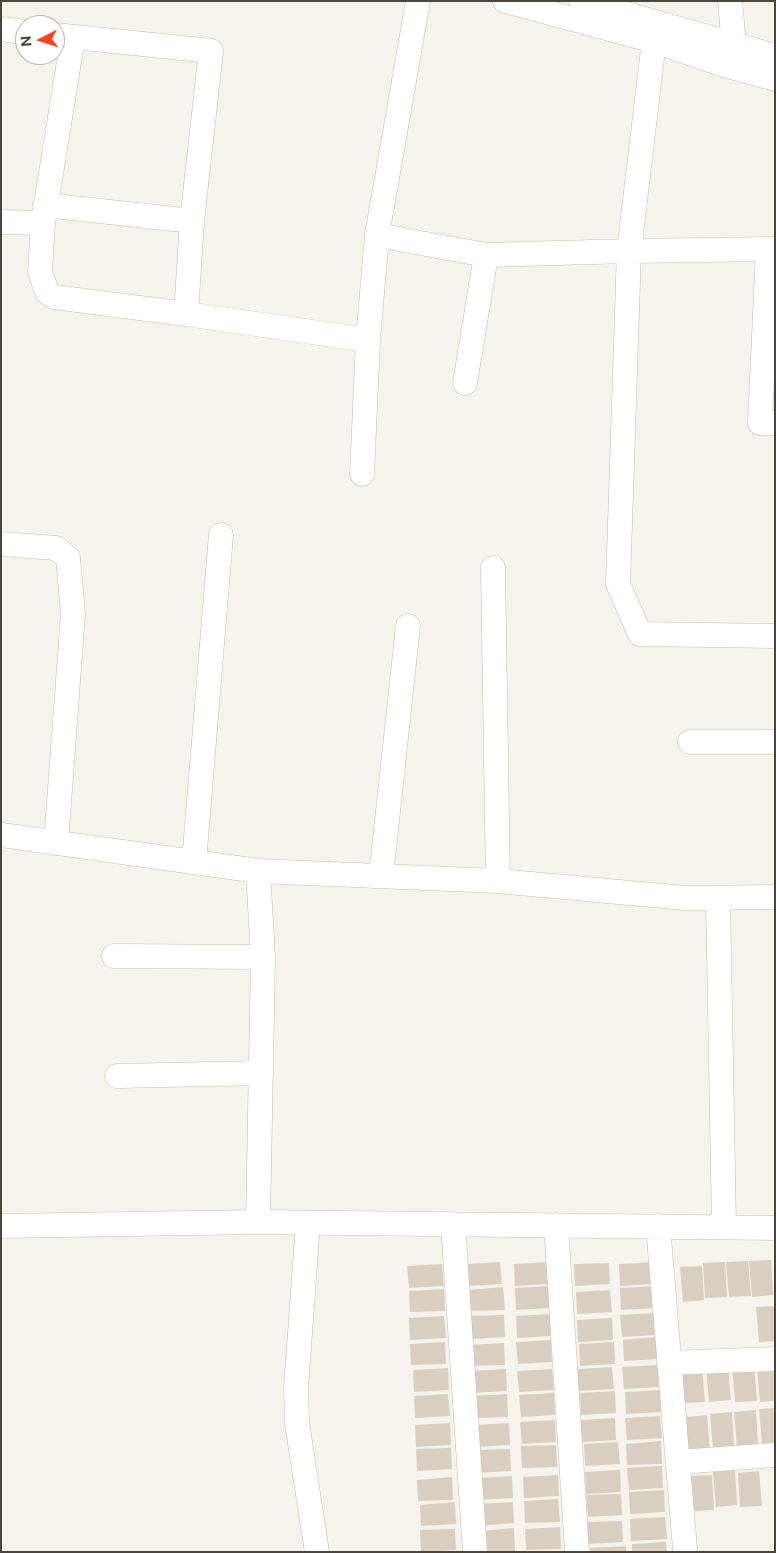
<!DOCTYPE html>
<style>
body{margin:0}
#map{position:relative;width:776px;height:1553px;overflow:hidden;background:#f6f3ec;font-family:"Public Sans",sans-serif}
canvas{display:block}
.frame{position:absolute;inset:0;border:2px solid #4b4439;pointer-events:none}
.north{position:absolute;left:15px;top:15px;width:50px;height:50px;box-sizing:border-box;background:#fff;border:1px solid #b7b4b0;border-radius:50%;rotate:265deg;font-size:14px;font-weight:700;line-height:20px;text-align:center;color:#4b4439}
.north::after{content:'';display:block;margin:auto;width:18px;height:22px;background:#fc3f1d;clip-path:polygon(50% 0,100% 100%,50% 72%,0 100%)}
</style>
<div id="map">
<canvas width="776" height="1553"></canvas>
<div class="frame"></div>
<div class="north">N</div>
</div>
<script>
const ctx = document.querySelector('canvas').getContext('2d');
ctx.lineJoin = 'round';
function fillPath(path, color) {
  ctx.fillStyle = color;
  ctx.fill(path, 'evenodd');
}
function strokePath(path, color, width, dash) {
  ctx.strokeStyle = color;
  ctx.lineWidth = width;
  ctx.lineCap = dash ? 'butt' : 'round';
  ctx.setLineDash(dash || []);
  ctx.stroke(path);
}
const building = new Path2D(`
 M771,1260L773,1295L752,1297L749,1261Z
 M748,1261L751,1296L729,1297L726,1262Z
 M500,1262L502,1284L467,1286L466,1264Z
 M549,1262L550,1284L515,1286L514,1264Z
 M654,1262L655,1284L620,1286L619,1264Z
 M725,1262L727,1297L705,1298L703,1263Z
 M609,1263L610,1284L575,1286L574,1264Z
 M442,1264L444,1286L409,1288L407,1266Z
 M702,1266L704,1300L683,1302L680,1267Z
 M549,1286L550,1308L516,1310L515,1288Z
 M655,1286L656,1308L621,1310L620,1288Z
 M503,1287L505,1310L470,1311L468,1290Z
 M444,1289L445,1311L410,1312L409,1291Z
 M610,1290L612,1312L577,1314L576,1292Z
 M775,1306V1341L759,1342L756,1307Z
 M655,1313L657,1335L622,1337L620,1315Z
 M550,1314L552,1336L517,1338L516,1316Z
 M504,1315L505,1337L470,1339L468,1316Z
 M444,1316L446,1338L410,1340L409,1318Z
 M612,1318L613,1340L578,1342L577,1320Z
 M657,1337L659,1359L624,1361L623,1340Z
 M551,1340L552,1362L518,1364L516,1342Z
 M445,1342L446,1364L411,1365L410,1344Z
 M614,1342L615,1364L580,1366L579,1344Z
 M504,1343L505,1365L470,1366L469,1345Z
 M658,1365L659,1387L624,1389L622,1367Z
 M728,1365L731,1400L709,1402L706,1367Z
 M754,1366L757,1401L735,1402L732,1367Z
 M775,1366V1401L760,1402L757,1367Z
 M612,1367L614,1389L579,1391L577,1369Z
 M702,1367L705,1402L683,1403L680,1369Z
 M448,1368L449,1390L414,1392L413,1370Z
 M506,1369L507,1391L472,1393L471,1371Z
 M552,1369L554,1390L519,1392L517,1371Z
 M660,1390L661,1412L626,1414L625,1392Z
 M615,1391L616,1413L581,1415L580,1393Z
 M554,1393L555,1415L521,1417L519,1395Z
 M448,1394L450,1416L415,1418L414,1396Z
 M507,1394L508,1417L473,1418L472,1396Z
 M775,1408V1443L762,1444L759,1409Z
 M756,1410L758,1445L737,1447L734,1412Z
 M732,1412L734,1447L713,1449L710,1414Z
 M707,1415L710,1450L688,1452L685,1417Z
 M660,1416L662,1438L627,1440L625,1418Z
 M615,1418L616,1440L581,1442L580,1420Z
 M555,1420L556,1442L522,1444L520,1422Z
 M450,1423L451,1445L416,1447L415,1425Z
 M509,1423L510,1445L475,1447L474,1425Z
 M661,1441L662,1464L627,1465L626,1444Z
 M618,1442L620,1464L585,1466L584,1444Z
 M556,1445L557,1467L522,1468L521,1446Z
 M451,1448L452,1469L417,1471L416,1449Z
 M510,1449L511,1471L476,1473L475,1450Z
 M662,1466L663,1488L629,1490L627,1468Z
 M620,1470L621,1492L586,1494L585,1472Z
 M735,1470L737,1505L716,1507L713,1472Z
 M759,1471L762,1506L740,1507L738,1473Z
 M558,1475L559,1496L524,1498L523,1477Z
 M712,1475L714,1510L693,1511L690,1476Z
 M512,1476L513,1498L478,1500L477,1478Z
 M452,1477L453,1500L418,1501L417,1480Z
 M664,1490L665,1512L630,1514L629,1492Z
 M621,1494L622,1515L588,1517L586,1495Z
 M558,1499L560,1522L525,1523L524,1501Z
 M455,1502L456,1524L421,1526L420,1505Z
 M513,1502L514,1523L479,1526L478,1504Z
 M665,1517L667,1539L631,1541L630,1519Z
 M622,1521L623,1542L588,1544L587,1522Z
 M560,1527L561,1549L526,1550L525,1529Z
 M514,1528L515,1551L480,1552L479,1531Z
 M455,1529L456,1550L421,1552L420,1530Z
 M666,1542L667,1552H632V1544Z
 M626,1546V1552H591L590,1548Z`);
const minor = new Path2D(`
 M418,1L377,235L486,255L629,251L775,249
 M505,1L654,41L727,66L775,79
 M581,1L775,56
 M730,1L734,45
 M1,29L25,32
 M55,35L211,51L192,221L186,314L368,340
 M73,37L43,223L40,272L47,292L54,297L186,314
 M654,41L629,251L618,584L640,634L775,636
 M45,205L192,221
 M1,222L43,223
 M768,249L760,423H775
 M465,383L486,255
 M362,474L368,340L377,235
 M1,544L56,548L68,558L73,614L56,843
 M493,568L498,881
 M690,742H775
 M1,835L258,871L498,881L685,898L775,897
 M194,862L221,535
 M381,876L408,626
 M718,898L724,1227
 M114,956L263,957
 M117,1076L261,1073
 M258,1222L263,957L258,871
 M308,1223L296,1388L297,1423L317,1552
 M453,1224L475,1552
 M556,1225L577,1552
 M1,1226L258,1222L775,1228
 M658,1226L685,1549
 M669,1363L775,1359
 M678,1462L775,1455`);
fillPath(building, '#d8cfc1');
strokePath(minor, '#c2bbae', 25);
strokePath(minor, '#fff', 24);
</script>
